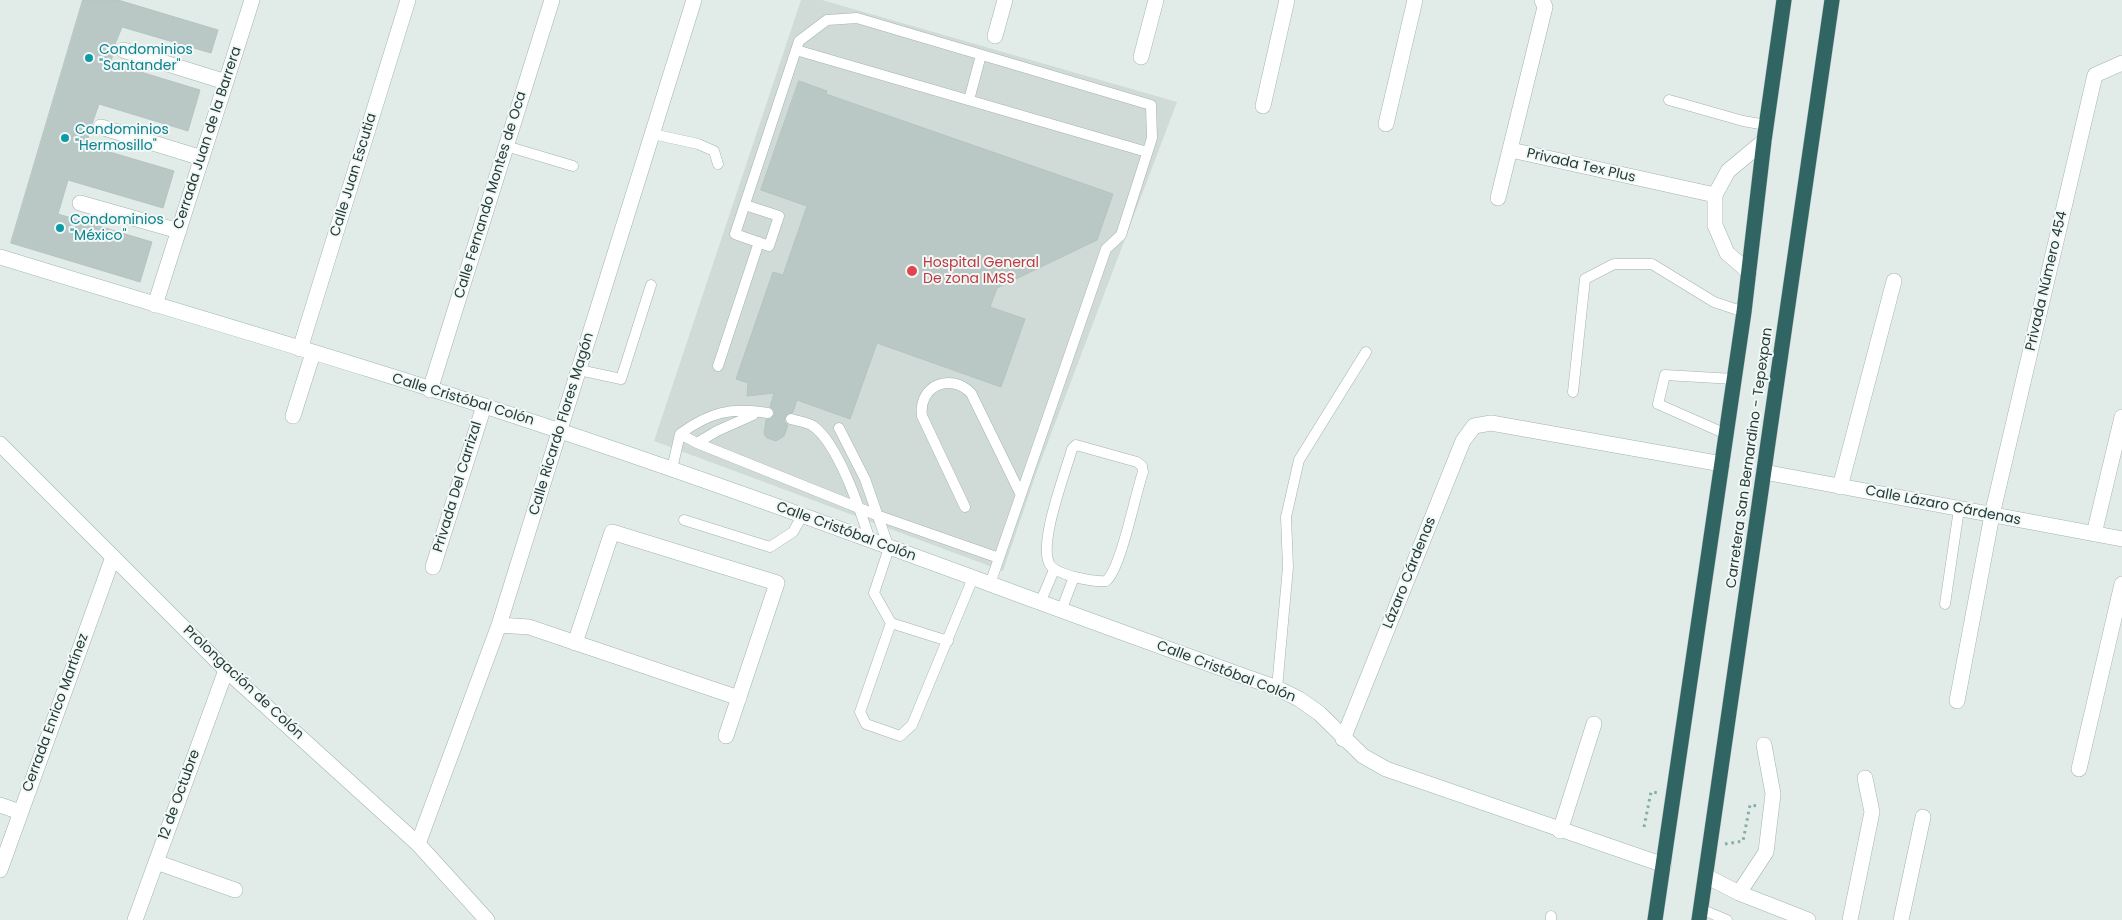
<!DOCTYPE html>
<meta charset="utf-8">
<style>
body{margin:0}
canvas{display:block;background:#e1ebe8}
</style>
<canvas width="2122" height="920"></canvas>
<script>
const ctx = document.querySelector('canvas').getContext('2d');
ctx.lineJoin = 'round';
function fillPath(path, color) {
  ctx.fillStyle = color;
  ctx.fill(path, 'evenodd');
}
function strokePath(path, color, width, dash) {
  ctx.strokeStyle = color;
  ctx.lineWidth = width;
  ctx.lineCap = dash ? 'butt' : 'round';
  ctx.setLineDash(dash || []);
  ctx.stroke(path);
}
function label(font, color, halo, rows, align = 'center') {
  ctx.font = font + ' Poppins,sans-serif';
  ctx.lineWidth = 4;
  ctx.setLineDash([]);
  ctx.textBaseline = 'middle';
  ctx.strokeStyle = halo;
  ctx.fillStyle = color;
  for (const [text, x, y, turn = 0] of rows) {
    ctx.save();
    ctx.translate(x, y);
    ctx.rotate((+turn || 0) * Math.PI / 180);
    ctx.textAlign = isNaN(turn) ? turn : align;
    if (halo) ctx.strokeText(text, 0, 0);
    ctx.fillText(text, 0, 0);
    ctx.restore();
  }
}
const built = new Path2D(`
 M801,0H822L1177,102L1037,471L1003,571L654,441Z`);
const building = new Path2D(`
 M83,0H118L218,30L211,53L122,27L114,47L111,63L200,90L188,131L99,104L92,124L86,145L174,171L163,208L68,180L58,214L152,242L140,282L11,243Z
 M799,81L827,91L826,94L1113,194L1097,240L997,288L990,307L1025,319L1001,387L877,343L850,419L797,400L793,412L785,417L784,421L788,425L784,436L776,441L767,438L764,434L766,420L771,419L775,414L774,410L770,407L774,393L747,396L748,383L736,379L773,272L783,275L807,206L761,190Z`);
const path = new Path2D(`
 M1644,827L1651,792L1660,793
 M1725,844L1743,841L1750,805L1757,806`);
const lane = new Path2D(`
 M796,50L1147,152
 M969,100L981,55
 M1669,100L1743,121L1766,125
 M653,134L698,144L714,151L718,164
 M506,146L573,166
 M745,205L779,216L769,246L735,234L799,41L827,20L857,18L1151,105L1152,138L1121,235L1106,249L990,584
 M718,366L759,242
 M579,370L621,379L651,285
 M1573,392L1585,279L1614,264H1652L1714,302L1744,312
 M791,419C797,421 808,422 813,426C838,443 860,510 870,540
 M839,428L865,479L889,548L874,593L891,623L860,712L866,724L900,736L912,725L973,578
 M680,434C710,412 731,407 768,413
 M1726,434L1658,404L1665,375L1734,379
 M697,443L717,431L753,415
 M1076,445L1137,462L1142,466L1143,472C1135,495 1121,569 1106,581C1093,582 1054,575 1049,563C1039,541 1065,474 1072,449Z
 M672,469L680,434L697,443L879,516L999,558
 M965,507L922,416C918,386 950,372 971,393L1021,495
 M684,520L770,547L793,532L802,516
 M1040,603L1054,570
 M1945,604L1959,509
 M1061,611L1074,577
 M891,623L948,641
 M1277,688L1288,567L1286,517L1299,460L1366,352
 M1701,909L1727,920
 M1551,916V920`);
const street = new Path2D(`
 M995,36L1005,0
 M123,50L226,82
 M1141,57L1156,0
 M1263,106L1287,0
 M1386,124L1415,0
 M101,127L202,158
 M1511,150L1715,195
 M1498,198L1545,7L1542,0
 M80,203L179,231
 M1749,272L1727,253L1715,225V195L1728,171L1764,141
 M155,305L252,0
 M300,349L408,0
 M430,390L552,0
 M293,416L313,353
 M1764,472L2122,539
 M1840,487L1894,281
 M2094,534L2122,417
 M433,567L484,406
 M499,625L529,627L739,698
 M575,643L612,532L777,583L726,736
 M1957,701L1992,515L2095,75L2122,63
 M1343,739L1463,441L1474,426L1491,423L1722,464
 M2079,769L2122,584
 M0,805L20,812
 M1560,831L1594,724
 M418,844L499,625L694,0
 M156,862L235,890
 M0,870L113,557
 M1706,876L1739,893L1808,920
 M1739,893L1766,852L1773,794L1764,745
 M135,920L226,670
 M1850,920L1872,812L1865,778
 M1901,920L1923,817`);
const secondary = new Path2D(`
 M0,257C188,315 377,369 563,432C803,512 1039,604 1277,688L1299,699L1319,713L1363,756L1386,769L1664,865
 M0,444L226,670L418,844L487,920`);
const highway = new Path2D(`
 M1655,920L1744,312L1764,141L1784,0
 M1699,920L1832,0`);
const markers = [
 [89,58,5,"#0f9aa8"],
 [65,138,5,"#0f9aa8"],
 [60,228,5,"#0f9aa8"],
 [912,271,6,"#e0444e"]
];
const cultureNames = [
 ["Condominios",99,50],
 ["\"Santander\"",99,66],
 ["Condominios",75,130],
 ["\"Hermosillo\"",75,146],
 ["Condominios",70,220],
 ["\"México\"",70,236]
];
const streetNames = [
 ["Cerrada Juan de la Barrera",208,138,-72],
 ["Privada Tex Plus",1581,166,13],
 ["Calle Juan Escutia",354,175,-73],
 ["Calle Fernando Montes de Oca",491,195,-73],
 ["Privada Número 454",2047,281,-77],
 ["Calle Cristóbal Colón",463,400,17],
 ["Calle Ricardo Flores Magón",562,424,-73],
 ["Carretera San Bernardino - Tepexpan",1750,458,-82],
 ["Privada Del Carrizal",458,487,-73],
 ["Calle Lázaro Cárdenas",1943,506,11],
 ["Calle Cristóbal Colón",846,532,20],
 ["Lázaro Cárdenas",1410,573,-68],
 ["Calle Cristóbal Colón",1226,672,21],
 ["Prolongación de Colón",243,683,43],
 ["Cerrada Enrico Martínez",56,713,-70],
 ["12 de Octubre",180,795,-70]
];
const healthNames = [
 ["Hospital General",923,263],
 ["De zona IMSS",923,279]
];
fillPath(built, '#d0dbd8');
fillPath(building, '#bac8c5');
strokePath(building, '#b4c4c1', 1);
strokePath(lane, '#a4b3b0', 11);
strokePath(street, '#a4b3b0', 16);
strokePath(secondary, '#a1b6b2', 16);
strokePath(highway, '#c1c8c8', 16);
strokePath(path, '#83ada8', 3, [2.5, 4]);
strokePath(lane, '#fff', 10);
strokePath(street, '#fff', 15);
strokePath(secondary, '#fff', 15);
strokePath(highway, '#306564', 15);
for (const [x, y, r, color] of markers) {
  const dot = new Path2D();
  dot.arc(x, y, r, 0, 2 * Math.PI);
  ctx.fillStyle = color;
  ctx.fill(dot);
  strokePath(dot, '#f2f8f6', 2);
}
label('14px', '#0d838f', '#f2f8f6', cultureNames, 'left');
label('14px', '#233b39', '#f2f8f6', streetNames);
label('14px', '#be3a42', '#f2f8f6', healthNames, 'left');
</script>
